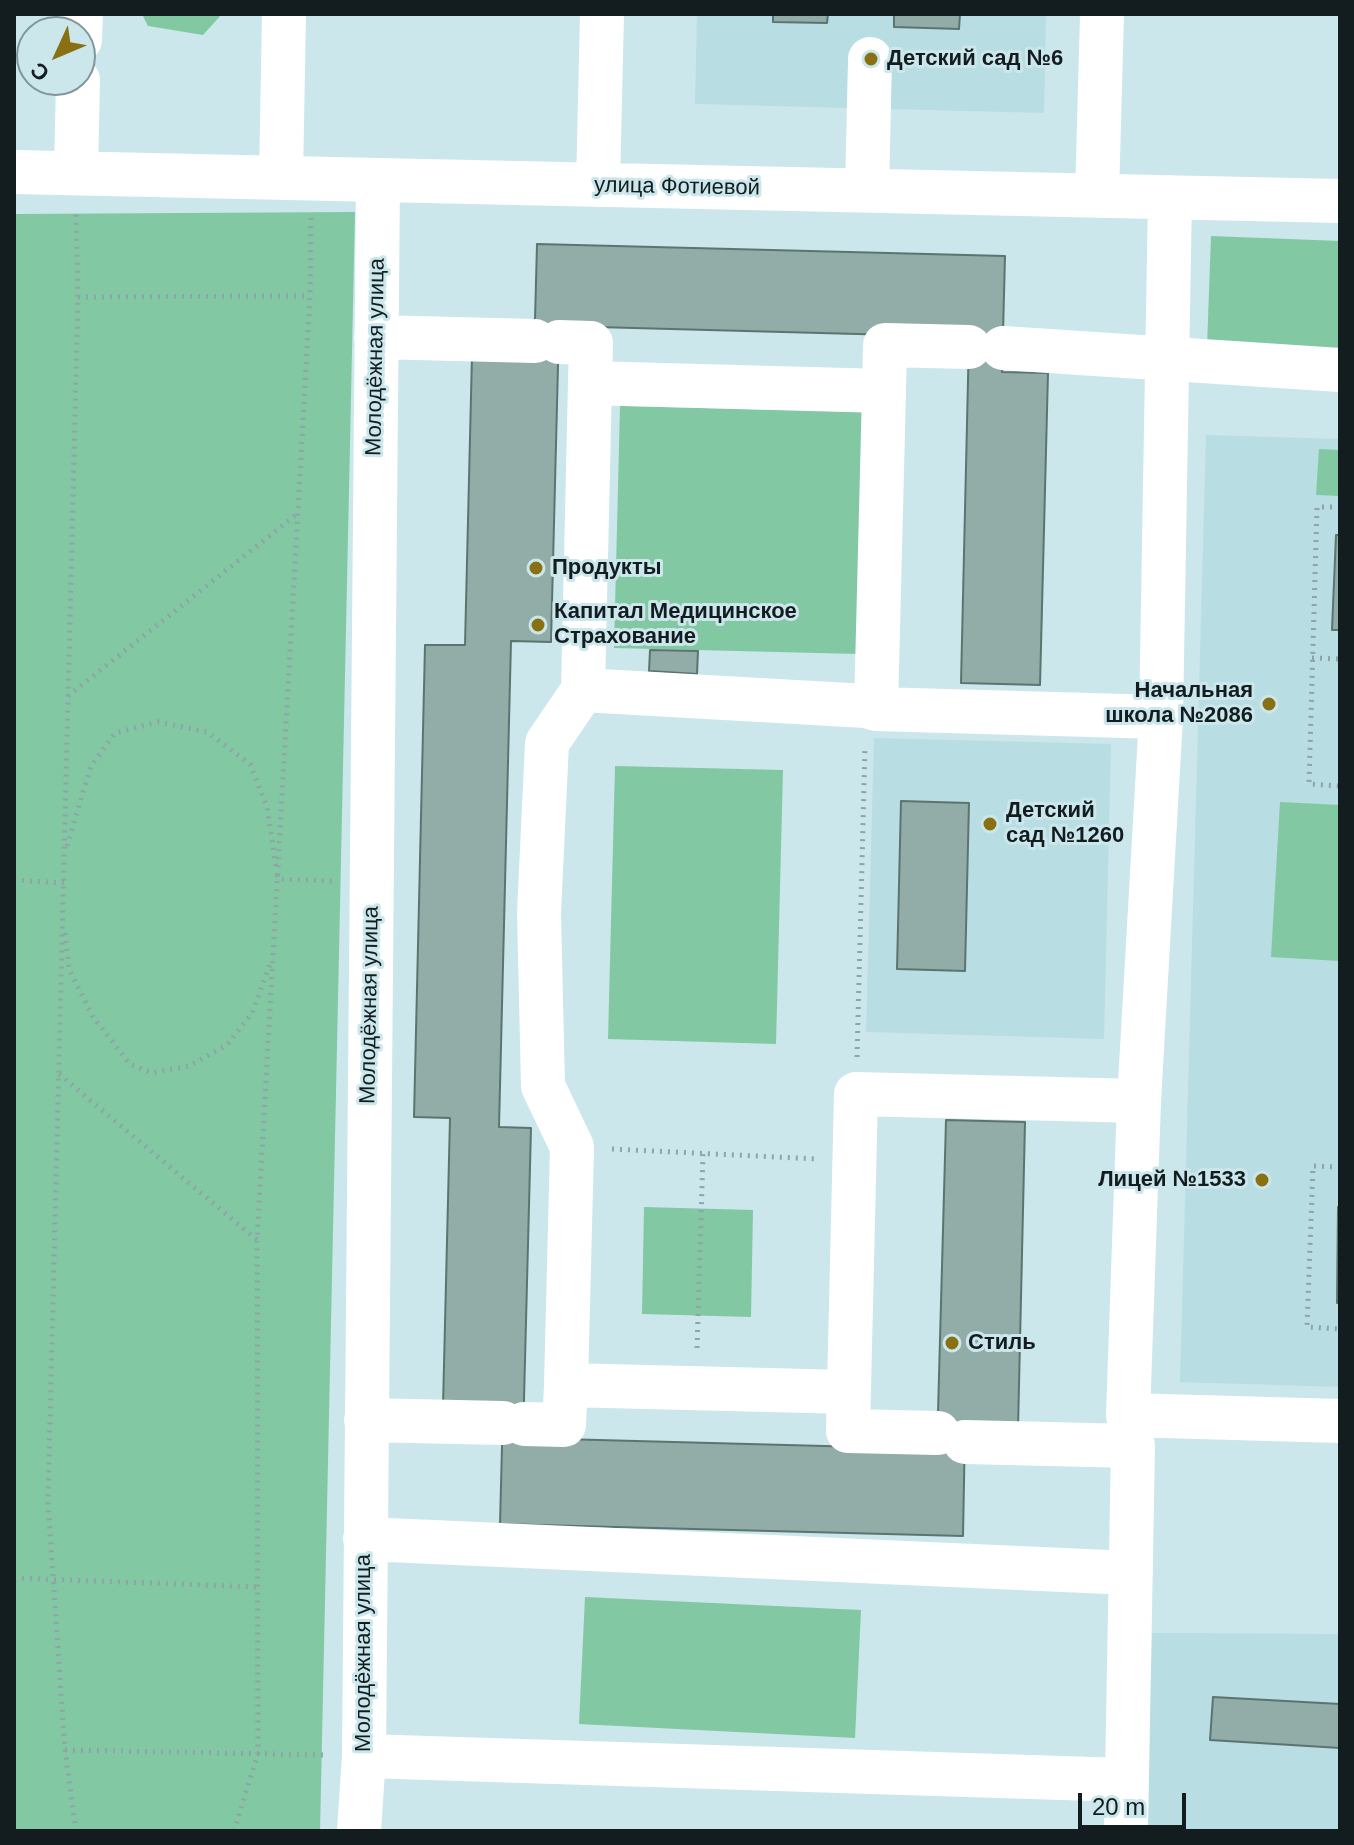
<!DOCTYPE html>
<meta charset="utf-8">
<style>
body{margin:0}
#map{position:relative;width:1354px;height:1845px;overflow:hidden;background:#cbe7eb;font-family:Helvetica,sans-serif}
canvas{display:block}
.frame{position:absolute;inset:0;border:16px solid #131d1f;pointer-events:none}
.north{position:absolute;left:16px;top:16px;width:80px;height:80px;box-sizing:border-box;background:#cbe7eb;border:2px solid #819699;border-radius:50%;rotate:226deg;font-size:22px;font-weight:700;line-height:32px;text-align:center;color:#131d1f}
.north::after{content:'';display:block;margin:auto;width:28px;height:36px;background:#897012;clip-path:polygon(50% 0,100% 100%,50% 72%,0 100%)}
.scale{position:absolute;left:1078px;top:1793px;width:108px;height:36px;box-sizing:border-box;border:4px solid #131d1f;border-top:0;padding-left:10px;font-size:24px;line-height:28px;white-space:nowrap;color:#131d1f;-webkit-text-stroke:6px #cbe7eb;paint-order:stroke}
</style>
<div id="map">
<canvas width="1354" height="1845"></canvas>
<div class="frame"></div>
<div class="north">С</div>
<div class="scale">20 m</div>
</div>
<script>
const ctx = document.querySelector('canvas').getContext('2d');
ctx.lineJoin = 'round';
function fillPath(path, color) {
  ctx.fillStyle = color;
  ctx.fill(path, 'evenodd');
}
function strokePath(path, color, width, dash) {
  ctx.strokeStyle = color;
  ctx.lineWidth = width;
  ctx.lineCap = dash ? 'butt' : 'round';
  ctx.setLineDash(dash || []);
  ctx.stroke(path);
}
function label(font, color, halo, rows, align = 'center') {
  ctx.font = font + ' Helvetica,sans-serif';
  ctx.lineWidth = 6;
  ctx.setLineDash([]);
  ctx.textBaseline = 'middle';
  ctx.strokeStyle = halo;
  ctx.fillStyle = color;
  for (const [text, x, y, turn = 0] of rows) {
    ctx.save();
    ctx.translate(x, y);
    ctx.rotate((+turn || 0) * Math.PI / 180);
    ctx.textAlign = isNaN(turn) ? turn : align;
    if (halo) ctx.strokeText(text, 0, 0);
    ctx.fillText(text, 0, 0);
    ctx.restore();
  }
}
const built = new Path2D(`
 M697,14H1046L1044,113L695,104Z
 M1206,435L1340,439V1387L1180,1382Z
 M874,738L1111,744L1104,1039L866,1032Z
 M1152,1633L1340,1634V1831H1146Z`);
const green = new Path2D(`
 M142,14H222L203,35L148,26Z
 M355,212L320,1831H14V214Z
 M1211,236L1340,241V353L1207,347Z
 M620,406L865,412L859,654L614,648Z
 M1319,449L1340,450V496L1316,495Z
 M615,766L783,770L776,1044L608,1039Z
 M1280,802L1340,805V961L1271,957Z
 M644,1207L753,1210L751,1317L642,1314Z
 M585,1597L861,1610L855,1738L579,1724Z`);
const building = new Path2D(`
 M773,14H828L827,23L773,22Z
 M894,14H960L959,29L894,27Z
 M537,244L1005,256L1002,372L1048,373L1040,685L961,683L969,337L559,326L551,642L511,641L499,1127L531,1128L523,1438L937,1449L946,1120L1025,1122L1018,1429L965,1428L963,1536L500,1524L503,1408L443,1406L450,1118L414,1117L425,645H465L472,355L534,357Z
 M1336,535H1340V630H1332Z
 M650,650L698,651L697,674L649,671Z
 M901,801L969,803L965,971L897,969Z
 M1338,1207H1340V1303H1337Z
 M1213,1697L1340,1704V1748L1210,1740Z`);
const path = new Path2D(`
 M78,297L310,296
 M1340,507H1317L1309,784L1340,786
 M1312,658L1340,659
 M68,696L297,514
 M67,846L91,766L115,733L158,722L207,732L250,764L267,807L276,866
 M277,875L278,879L332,881
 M14,880L64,883
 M65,933L69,969L93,1017L130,1064L152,1073L189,1066L227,1045L252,1013L271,961
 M857,1057L865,747
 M59,1074L257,1240
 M612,1149L817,1159
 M1340,1167L1313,1166L1307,1327L1340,1329
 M697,1348L703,1154
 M14,1578L258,1587
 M65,1750L324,1755
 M76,1831L65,1750L48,1503L78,297L76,214
 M234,1831L258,1753L257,1241L310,296L311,217`);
const minor = new Path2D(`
 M80,40L81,14
 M14,172L1340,201
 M76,173L78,80
 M281,178L284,14
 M598,185L602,14
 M867,191L870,59
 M1097,196L1102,14
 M376,337L535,341
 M559,342L591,343L590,383
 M1003,348L1340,370
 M884,391L885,345L969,347
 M583,690L866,706L876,709
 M566,1385L572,1147L543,1086L539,913L547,743L583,690L590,383L884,391L876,709L1161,717
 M1128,1415L1340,1421
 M366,1420L503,1423
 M524,1424L564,1425L566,1385L849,1392
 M938,1433L848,1431L856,1094L1139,1101
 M965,1442L1133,1446
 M365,1539L1131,1573
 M364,1756L1126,1780
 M359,1831L364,1756L378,180
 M1126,1831L1133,1446L1128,1415L1139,1101L1161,717L1170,197`);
const markers = [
 [871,59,8,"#897012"],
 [536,568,8,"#897012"],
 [538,625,8,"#897012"],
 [1269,704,8,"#897012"],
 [990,824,8,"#897012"],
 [1262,1180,8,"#897012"],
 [952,1343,8,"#897012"]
];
const poiNames = [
 ["Детский сад №6",887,59],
 ["Продукты",552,568],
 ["Капитал Медицинское",554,612],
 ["Страхование",554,637],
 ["Начальная",1253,691,"right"],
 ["школа №2086",1253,716,"right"],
 ["Детский",1006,811],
 ["сад №1260",1006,836],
 ["Лицей №1533",1246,1180,"right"],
 ["Стиль",968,1343]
];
const streetNames = [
 ["улица Фотиевой",677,187,1],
 ["Молодёжная улица",376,357,-89],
 ["Молодёжная улица",370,1005,-89],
 ["Молодёжная улица",364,1653,-90]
];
fillPath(built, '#b8dde2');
fillPath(green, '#82c8a3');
fillPath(building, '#92aca8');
strokePath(building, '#5b7470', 2);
strokePath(path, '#8ea4a7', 5, [2, 6]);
strokePath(minor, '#fff', 44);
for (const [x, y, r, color] of markers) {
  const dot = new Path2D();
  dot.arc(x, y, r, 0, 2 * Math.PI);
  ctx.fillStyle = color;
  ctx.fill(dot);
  strokePath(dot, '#cbe7eb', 3);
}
label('bold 22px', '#131d1f', '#cbe7eb', poiNames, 'left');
label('22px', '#131d1f', '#cbe7eb', streetNames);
</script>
